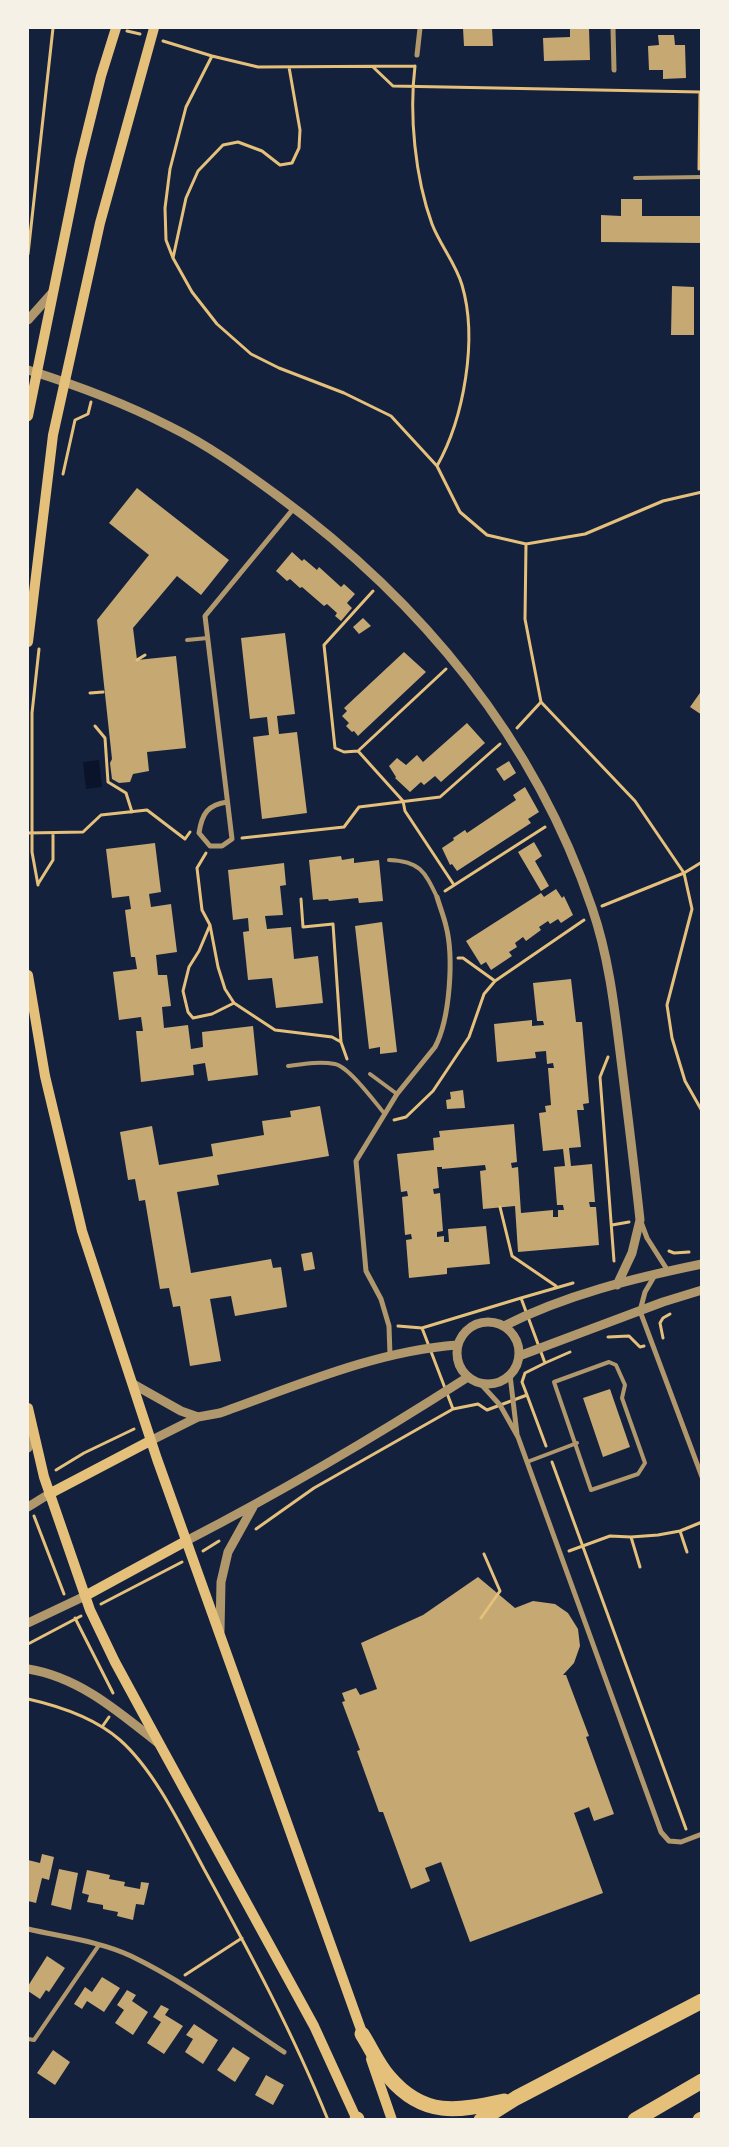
<!DOCTYPE html>
<style>
body{margin:0}
#map{position:relative;width:729px;height:2147px;overflow:hidden;background:#14213d;font-family:"Noto Sans",sans-serif}
canvas{display:block}
.frame{position:absolute;inset:0;border:29px solid #f6f1e7;pointer-events:none}
</style>
<div id="map">
<canvas width="729" height="2147"></canvas>
<div class="frame"></div>
</div>
<script>
const ctx = document.querySelector('canvas').getContext('2d');
ctx.lineJoin = 'round';
function fillPath(path, color) {
  ctx.fillStyle = color;
  ctx.fill(path, 'evenodd');
}
function strokePath(path, color, width, dash) {
  ctx.strokeStyle = color;
  ctx.lineWidth = width;
  ctx.lineCap = dash ? 'butt' : 'round';
  ctx.setLineDash(dash || []);
  ctx.stroke(path);
}
const water = new Path2D(`
 M99,760L102,787L86,789L83,762Z`);
const building = new Path2D(`
 M463,28H492L493,46H464Z
 M570,28H589L590,60L544,61L543,38L570,37Z
 M658,35H674L675,45H685L686,78L663,79V70H649L648,46L659,45Z
 M621,199H642V216H702V243L601,242V215L621,216Z
 M672,286L694,287V335H671Z
 M137,488L229,560L201,595L177,576L133,628L137,660L176,656L186,748L147,752L149,771L133,774L130,782L119,783L112,779L110,763L112,759L97,620L149,555L109,523Z
 M292,552L302,561L304,559L317,570L319,567L341,587L344,584L355,594L347,603L352,608L341,621L335,616L337,613L327,604L324,606L302,587L300,588L290,579L287,581L276,571Z
 M363,618L371,626L359,634L353,627Z
 M285,633L295,714L277,716L279,734L297,732L307,813L262,819L253,737L269,735L267,717L250,719L241,638Z
 M404,652L426,672L358,736L354,731L352,732L346,726L349,723L342,716L347,711L344,708Z
 M702,690V715L690,707Z
 M467,723L485,743L441,782L435,776L424,785L421,782L410,792L395,778L396,777L389,766L397,758L406,765L417,755L423,762Z
 M509,761L516,773L504,781L496,769Z
 M525,787L539,812L528,819L531,823L457,871L452,864L450,865L442,848L454,840L453,838L465,830L467,833L516,800L513,795Z
 M534,842L542,856L535,861L549,886L541,891L518,852Z
 M155,843L161,892L149,894L151,907L171,904L177,952L156,955L158,975H167L171,1006L162,1007L164,1028L188,1025L191,1049L203,1047L202,1032L253,1026L258,1075L208,1081L205,1063L193,1065L194,1075L141,1082L136,1031H143L141,1017L119,1020L113,972L137,969L135,957H131L125,910L131,909L129,896L112,898L106,849Z
 M341,856L342,860L354,858V863L379,860L383,901L359,903L358,898L329,901L328,899L313,900L309,860Z
 M284,863L286,885L280,886L283,915L265,916L267,929L291,927L294,959L318,956L323,1003L276,1008L272,978L248,980L243,932L249,931L248,918L233,920L228,870Z
 M556,889L562,898L564,896L573,915L561,923L558,919L550,924L548,921L539,927L541,930L526,941L523,937L515,943L517,947L509,952L512,956L491,970L486,962L481,965L466,941L541,893L544,897Z
 M382,922L397,1052L380,1054V1047L369,1049L355,926Z
 M571,979L576,1022H582L589,1103L583,1104L584,1110H577L581,1147L569,1148L571,1166L592,1164L595,1202H589L590,1207H596L599,1245L518,1252L515,1206L483,1209L480,1171L486,1170L485,1165L442,1169V1167H437L439,1188L433,1189L434,1194L440,1193L443,1231L437,1232V1237L444,1236V1242H449L448,1229L486,1226L490,1264L447,1268V1274L409,1278L406,1240L412,1239L411,1234L405,1235L402,1197L408,1196L407,1191L401,1192L397,1154L434,1150L433,1138L440,1137L439,1131L514,1124L517,1162L511,1163L512,1168L518,1167L521,1213L553,1210V1217H558V1210H564L563,1205H557L554,1167L565,1166L563,1149L543,1151L539,1113L546,1112L545,1106L551,1105L548,1068H554L553,1063L547,1064L546,1051L535,1052L536,1058L497,1062L494,1024L532,1020V1026L544,1025L543,1021H537L533,983Z
 M463,1090L465,1108L447,1109L446,1100L451,1099L450,1092Z
 M320,1106L329,1156L217,1175L219,1185L177,1192L191,1273L271,1259L273,1268L281,1267L287,1307L235,1316L231,1296L210,1299L221,1361L190,1366L180,1306L173,1307L169,1288L160,1289L145,1200L139,1201L135,1179L128,1180L120,1132L152,1126L159,1165L213,1156L211,1144L264,1135L262,1121L291,1117L290,1111Z
 M312,1252L315,1269L304,1271L301,1254Z
 M610,1389L630,1447L603,1457L583,1398Z
 M478,1577L515,1608L533,1601L555,1604L568,1613L578,1629L580,1646L574,1663L563,1675H566L589,1736L586,1737L614,1814L594,1821L589,1807L574,1813L603,1893L470,1942L441,1862L425,1868L430,1881L411,1889L383,1812H379L357,1751L360,1750L342,1702L345,1701L342,1693L356,1688L360,1695L377,1689L361,1643L423,1615Z
 M42,1854L54,1857L49,1880L42,1878L36,1903L28,1901V1860L40,1863Z
 M59,1869L78,1873L71,1910L51,1905Z
 M87,1870L110,1875L109,1879L125,1882L124,1886L140,1889L141,1882L149,1883L144,1905L136,1904L133,1920L117,1916L118,1912L103,1909V1905L87,1902L89,1895L82,1893Z
 M47,1956L65,1968L49,1992L46,1990L40,1999L28,1991V1986Z
 M102,1977L120,1988L104,2012L87,2001L82,2009L74,2004L85,1987L92,1992Z
 M127,1990L136,1995L132,2001L148,2012L133,2035L115,2023L124,2010L117,2005Z
 M161,2005L169,2009L165,2015L183,2026L164,2054L147,2043L161,2022L153,2017Z
 M194,2024L218,2040L203,2064L185,2052L193,2039L186,2035Z
 M233,2047L250,2058L235,2082L217,2070Z
 M53,2050L70,2062L55,2085L37,2073Z
 M266,2075L284,2085L273,2105L255,2095Z`);
const path = new Path2D(`
 M127,31L140,34
 M163,41L212,56L258,67L415,66
 M212,56L186,107L170,169L165,208L166,240L173,258L192,292L217,324L251,354L279,368L344,393L391,416L437,466L460,512L487,535L526,544L585,534L663,501L702,492
 M415,66C409,115 415,177 432,224C440,245 456,264 462,285C478,339 464,418 437,466
 M373,67L393,86L700,92L699,169
 M28,254L53,28
 M173,258L186,198L198,171L223,145L238,142L262,151L280,165L292,163L299,148L300,130L289,67
 M63,474L75,420L88,414L91,402
 M526,544L525,619L541,702L635,801L684,873L692,909L667,1005L672,1038L685,1081L702,1111
 M373,591L324,645L335,748L344,752L358,751L403,801L405,811L454,885
 M137,660L145,655
 M90,693L103,692
 M95,726L105,738L108,782L126,793L132,812
 M517,728L541,702
 M358,751L446,669
 M28,833L83,832L101,815L147,810L185,839L190,832
 M242,838L344,827L359,807L440,797L500,744
 M206,853L197,868L202,910L210,925L218,967L225,989L234,1003L275,1030L332,1037L341,1042
 M38,884L53,860V833
 M38,885L32,852V713L39,649
 M445,891L545,827
 M301,899L303,927L333,924L341,1042L347,1059
 M602,906L684,873L702,862
 M210,925L199,951L189,967L183,991L188,1012L193,1018L212,1014L234,1003
 M458,958H463L495,981
 M608,1057L600,1077L614,1261
 M394,1120L406,1117L433,1091L469,1037L484,994L495,981L584,920
 M500,1207L512,1256L556,1286
 M612,1225L629,1222
 M669,1251L674,1253L689,1252
 M521,1298L545,1363L525,1373L522,1382L527,1395L487,1410L478,1404L453,1409L422,1328Z
 M521,1298L573,1283
 M398,1326L422,1328
 M608,1337L629,1336L640,1347L644,1346
 M663,1338L660,1323L663,1318L670,1314
 M545,1363L570,1352
 M527,1395L546,1446
 M552,1462L686,1829
 M56,1470L84,1453L134,1429
 M34,1516L64,1594
 M256,1529L314,1488L453,1409
 M680,1531L687,1552
 M631,1537L640,1567
 M203,1551L219,1541
 M569,1551L610,1536L631,1537L658,1535L680,1531L702,1522
 M101,1604L182,1562
 M75,1618L113,1693
 M481,1618L500,1591L484,1554
 M28,1644L81,1616
 M28,1699C59,1706 95,1718 120,1740C155,1771 182,1828 204,1869C249,1951 293,2033 328,2120
 M102,1727L109,1717
 M185,1975L242,1938`);
const service = new Path2D(`
 M635,178L702,177
 M187,640L208,638
 M389,860C420,861 425,872 437,897
 M288,1066C303,1064 319,1061 335,1064C349,1067 374,1101 384,1113
 M370,1074L397,1094
 M609,1362L616,1365L625,1385L622,1398L645,1463L638,1474L591,1490L554,1382Z
 M527,1462L577,1443
 M28,2039L34,2040L99,1945`);
const minor = new Path2D(`
 M613,28L614,70
 M417,55L420,28
 M227,802C208,805 202,813 199,833L210,846H222L232,839L205,616L294,508
 M641,1222L647,1238L668,1271
 M655,1275L645,1292L640,1311L702,1477
 M390,1355L389,1326L381,1299L366,1271L356,1161L397,1094L435,1047C450,1019 454,957 446,926C444,917 440,907 437,897
 M510,1375L517,1434
 M480,1383L500,1405L518,1437L661,1832L669,1841L681,1842L702,1834
 M28,1929C62,1937 99,1941 131,1956C185,1982 234,2019 284,2052`);
const tertiary = new Path2D(`
 M28,320L52,293
 M28,370C76,385 124,403 169,426C208,445 244,471 278,496C421,601 535,739 592,908C608,954 614,1003 620,1052C627,1108 634,1164 640,1220L632,1253L617,1285
 M457 1353a31 31 0 1 1 62 0a31 31 0 1 1-62 0Z
 M504,1326C565,1295 634,1278 702,1264
 M519,1356L663,1302L702,1290
 M133,1384L181,1411L198,1417
 M150,1441L198,1417L220,1413C296,1386 376,1351 457,1345
 M28,1448L32,1430
 M28,1507L49,1494
 M186,1541C283,1491 376,1436 468,1377
 M28,1623L85,1596
 M220,1631L221,1582L228,1552L253,1507
 M28,1669C79,1677 119,1712 158,1743`);
const secondary = new Path2D(`
 M28,416L80,161L101,76L116,28
 M28,642L53,435L100,223L154,28
 M28,975L45,1076L82,1231L157,1459L364,2038
 M28,1408L44,1477L90,1610L115,1662L159,1743L314,2026L357,2120
 M49,1494L150,1441
 M85,1596L186,1541
 M371,2059L392,2120`);
const motorway = new Path2D(`
 M362,2034C371,2048 378,2065 389,2077C424,2118 457,2111 504,2101
 M357,2120V2119
 M481,2120L516,2098L702,2001
 M635,2120L702,2081
 M700,2120L702,2119`);
fillPath(water, '#0b132b');
fillPath(building, '#c6a872');
strokePath(path, '#e5c07b', 3);
strokePath(service, '#b1986c', 4);
strokePath(minor, '#b1986c', 5);
strokePath(tertiary, '#b1986c', 9);
strokePath(secondary, '#e5c07b', 10);
strokePath(motorway, '#e5c07b', 15);
</script>
